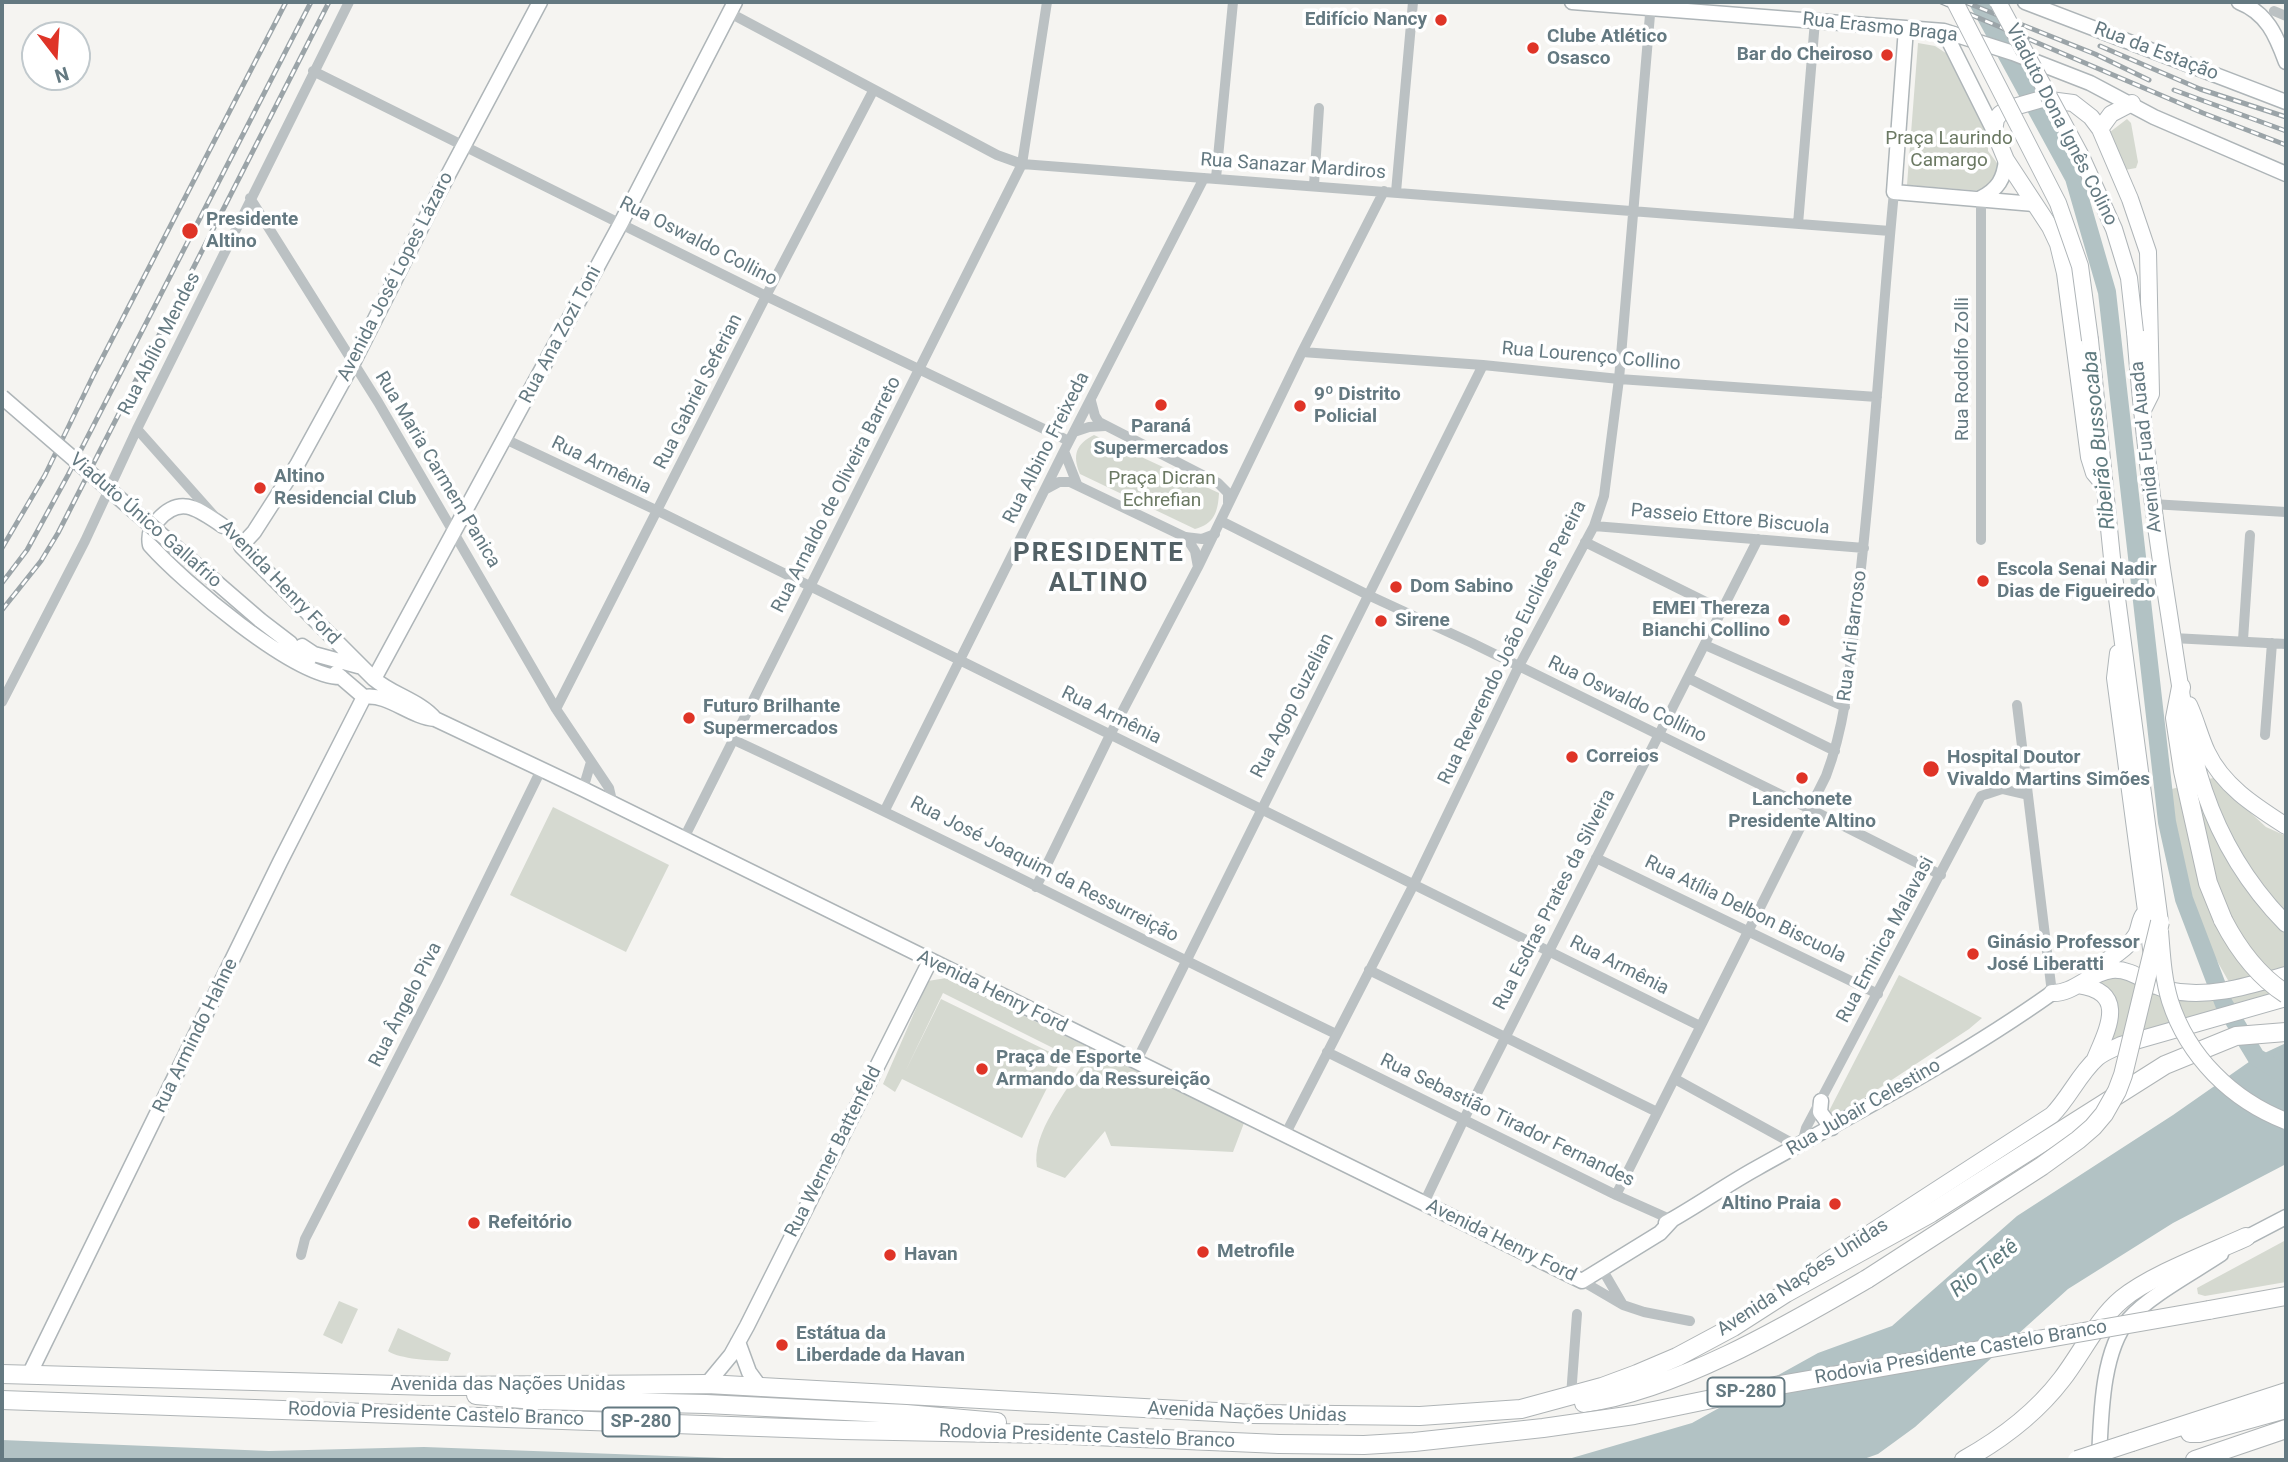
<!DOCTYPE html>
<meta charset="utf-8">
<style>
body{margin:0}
#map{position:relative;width:2288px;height:1462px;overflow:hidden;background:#f5f4f1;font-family:Roboto,sans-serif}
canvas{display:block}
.frame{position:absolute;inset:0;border:4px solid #647981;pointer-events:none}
.north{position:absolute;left:21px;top:21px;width:70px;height:70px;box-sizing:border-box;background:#fff;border:2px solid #c1c9cd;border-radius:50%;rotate:163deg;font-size:19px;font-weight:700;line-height:28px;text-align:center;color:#647981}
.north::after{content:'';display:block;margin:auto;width:24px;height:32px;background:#df3427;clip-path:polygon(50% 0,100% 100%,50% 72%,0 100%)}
</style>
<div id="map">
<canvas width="2288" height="1462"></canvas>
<div class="frame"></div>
<div class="north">N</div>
</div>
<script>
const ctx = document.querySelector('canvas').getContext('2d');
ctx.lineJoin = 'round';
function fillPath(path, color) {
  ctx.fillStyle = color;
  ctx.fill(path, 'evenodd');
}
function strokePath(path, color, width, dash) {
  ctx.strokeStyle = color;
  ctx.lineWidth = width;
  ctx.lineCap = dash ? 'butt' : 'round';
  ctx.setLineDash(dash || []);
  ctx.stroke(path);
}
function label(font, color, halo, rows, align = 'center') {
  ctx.font = font + ' Roboto,sans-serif';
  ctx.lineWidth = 7;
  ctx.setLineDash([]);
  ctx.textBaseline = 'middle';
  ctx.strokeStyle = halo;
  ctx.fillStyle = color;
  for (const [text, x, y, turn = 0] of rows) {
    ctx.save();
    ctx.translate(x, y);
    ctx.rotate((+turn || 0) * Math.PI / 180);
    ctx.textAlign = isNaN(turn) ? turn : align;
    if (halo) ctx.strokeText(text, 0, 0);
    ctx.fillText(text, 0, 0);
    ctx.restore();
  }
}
const green = new Path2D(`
 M1918,43L1935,46L1955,59L1988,130V151L2000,167V172L1983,191L1907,185Z
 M2127,119L2131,123L2138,162L2136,168L2125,170L2110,132Z
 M1094,435L1219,493C1218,512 1214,524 1195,529L1080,474C1072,455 1076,444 1094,435Z
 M2213,778L2266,827L2286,836V998L2106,1052L2112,1014L2090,987L2111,970L2156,986L2233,989L2200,931L2177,856L2168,790Z
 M553,807L669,865L626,952L510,895Z
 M1899,975L1982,1018L1969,1029L1831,1120L1829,1111Z
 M946,978L1244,1123L1233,1152L1111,1146L1105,1131L1065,1178L1037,1167C1031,1133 1067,1092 1083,1063L943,993L905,1072L941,999L1062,1058L1022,1138L902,1079L895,1092L883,1084L928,981Z
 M2286,1240V1282L2205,1296L2198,1294L2197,1288Z
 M339,1301L358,1309L342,1344L323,1335Z
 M398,1328L451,1353L448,1361C433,1361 399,1359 388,1351Z`);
const water = new Path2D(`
 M2286,1043V1164L2173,1223L2068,1289L1915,1427L1878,1454L1861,1460H1565L1692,1423L1818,1353L1892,1326L2017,1216L2173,1115L2256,1057Z
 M2,1440L269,1451L424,1447L779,1460H2Z`);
const river = new Path2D(`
 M1978,2L2074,178L2107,292L2167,822L2184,899L2224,1004L2256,1057L2286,1075`);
const street = new Path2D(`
 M2274,11L2286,16
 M730,13L997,155L1022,164L1890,231
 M313,71L766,296L1069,441
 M1216,178L1233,2
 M1314,185L1319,108
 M1396,192L1413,2
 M250,198L378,402L556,709L609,788L613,805
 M1798,224L1815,21
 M1302,352L1483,365L1619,379L1877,397
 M1091,401L1095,416L1099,422L1218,483L1228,493V503
 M137,429L241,546
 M1074,432L1089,427L1105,426
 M505,439L658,511L1700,1026
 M1064,451L1077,484
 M1046,489L1059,482H1070L1185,537L1202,539L1215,534
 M2152,504L2286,512
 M1221,521L1368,595L1472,643L1808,808L1941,875
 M1594,526L1864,548
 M1186,537L1195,551L1198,567
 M1981,540V198
 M1585,542L1722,610
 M2173,638L2286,644
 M2243,640L2250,535
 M1705,645L1845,707
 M1688,678L1835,751
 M2,702L85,541L137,429L349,2
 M2017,705L2052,993
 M556,709L766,296L873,91
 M2265,735L2272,643
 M734,740C937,834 1135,937 1336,1034
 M583,789L591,762
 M885,810L1064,451L1204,178
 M683,840L1022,164L1047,2
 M1596,858L1878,994
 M1036,887L1110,735L1198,567L1302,352L1384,191
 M1369,970L1657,1112
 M1327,1052L1616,1195L1672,1220
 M1136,1062L1483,365
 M1675,1079L1799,1147
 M1285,1135L1413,886L1519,666L1594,526L1604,496L1619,379L1651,3
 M1802,1143L1806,1128L1981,796L2002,789L2028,795
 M1616,1195L1826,776C1848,718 1851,655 1858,594C1874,460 1881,326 1894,192
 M1424,1203L1464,1119L1758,539
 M301,1255L305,1239L438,980L541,770
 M1602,1269L1623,1305
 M1582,1281L1623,1305L1644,1312L1690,1321
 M1571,1396L1577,1314`);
const secondary = new Path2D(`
 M1572,2L1944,31L2013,53L2090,83L2154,117L2286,174
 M2025,2L2286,102
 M2239,2C2267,13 2276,35 2286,62
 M1906,28L1894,192L2034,204
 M1944,31L1994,131
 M1981,198C1998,189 2004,179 2006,160
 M223,526C199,510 181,494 158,520C151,527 148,535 150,545C182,581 295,678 341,677
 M260,620L290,643L295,651L309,659
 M302,646L314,654L358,666
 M336,673L364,697
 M374,679L621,223L735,2
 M364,697C388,693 410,717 435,719C420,701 393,695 374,679L241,546L254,532L297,465L353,363L438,194L540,2
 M435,719L583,789L1582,1281L1660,1233L1672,1220
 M1821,1101L1820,1112L1832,1128
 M1666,1223C1697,1206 1726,1185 1757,1168C1857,1112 1959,1059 2052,993
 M2238,1242L2286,1217
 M738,1342L749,1372L760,1387
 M29,1375L280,862L364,697
 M707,1384L731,1355L747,1326L930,961
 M2099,1460C2101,1419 2101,1352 2129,1319C2149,1296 2194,1272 2221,1254`);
const primary = new Path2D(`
 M2100,129L2111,114L2132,103
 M2135,332C2142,422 2153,512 2167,601C2187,726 2192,828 2286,924
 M2090,340L2113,568L2160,922
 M2104,485L2094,473L2089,457L2065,273L2058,244L2050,227L2006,160L1994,131L1996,119L2000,114L2007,109L2042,99L2073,103L2091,117L2100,129L2130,199L2148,252L2151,394L2142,412
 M2118,653L2115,678L2156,986
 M2189,705C2196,720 2200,737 2207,752C2223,786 2255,806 2286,826
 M2089,971C2104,962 2126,951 2136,935C2140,928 2139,920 2144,914
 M2078,985C2128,992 2108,1028 2095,1059
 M2052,993C2074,994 2090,972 2112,970C2133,968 2149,986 2168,990C2208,999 2248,986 2286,975
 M1824,1263L2052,1115C2069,1098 2079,1074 2097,1058C2104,1052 2113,1049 2121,1045L2286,998`);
const highway = new Path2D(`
 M2181,687L2175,718L2183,771L2208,883L2223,920
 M2209,1310L2286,1296
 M2,1374L433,1386L707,1384L1253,1414L1420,1416L1521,1409L1602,1387L1637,1374L1677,1357L1733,1327L1786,1293L1931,1213L2165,1065L2236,1036L2286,1032
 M476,1395L534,1400L706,1404L906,1414L997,1422
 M2,1400L843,1430L1048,1434L1279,1444
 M1584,1403C1677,1390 1786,1326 1867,1279
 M2190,1433H2199L2286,1409
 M2132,1442L2286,1392
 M1964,1460C2000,1440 2036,1413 2062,1379C2082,1353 2097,1320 2122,1299C2151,1275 2211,1253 2246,1237
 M2195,1460L2286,1429`);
const rail = new Path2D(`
 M1941,2L2203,113L2286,145
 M1965,2L2095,54L2149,80
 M2100,46L2200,89L2286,117
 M2174,90L2286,131
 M2,548L45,475L94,374L286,2
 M2,583L27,550L68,475L311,2
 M2,610L41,561L58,533L329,2`);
const secondaryBridge = new Path2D(`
 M2,397L260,620`);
const primaryBridge = new Path2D(`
 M1955,2L2058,203L2080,266L2090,340
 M1998,2L2081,156L2114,229L2129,278L2135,332
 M2160,931C2162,955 2163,978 2170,1001C2188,1057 2232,1100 2286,1121`);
const highwayBridge = new Path2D(`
 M2223,920C2238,949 2258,976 2286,994
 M1867,1279L2042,1166L2078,1140L2093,1127L2104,1114L2117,1091L2123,1075L2160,922
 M1279,1444L1364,1445L1414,1442L1543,1428L1634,1415L1780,1385L2209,1310
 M2077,1460L2132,1442`);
const markers = [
 [1441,20,7,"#df3427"],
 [1533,48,7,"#df3427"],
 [1887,55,7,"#df3427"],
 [190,231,9,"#df3427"],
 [1161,405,7,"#df3427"],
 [1300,406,7,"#df3427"],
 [260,488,7,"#df3427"],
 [1983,581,7,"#df3427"],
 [1396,587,7,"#df3427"],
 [1784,620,7,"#df3427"],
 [1381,621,7,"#df3427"],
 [689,718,7,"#df3427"],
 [1572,757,7,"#df3427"],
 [1931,769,9,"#df3427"],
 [1802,778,7,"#df3427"],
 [1973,954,7,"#df3427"],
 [982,1069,7,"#df3427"],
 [1835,1204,7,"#df3427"],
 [474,1223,7,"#df3427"],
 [1203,1252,7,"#df3427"],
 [890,1255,7,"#df3427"],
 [782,1345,7,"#df3427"]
];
const shields = [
 [1746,1392,77],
 [641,1422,77]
];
const shieldNames = [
 ["SP-280",1746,1392],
 ["SP-280",641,1422]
];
const poiNames = [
 ["Edifício Nancy",1427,20,"right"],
 ["Clube Atlético",1547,37],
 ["Osasco",1547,59],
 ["Bar do Cheiroso",1873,55,"right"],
 ["Presidente",206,220],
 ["Altino",206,242],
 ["9º Distrito",1314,395],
 ["Policial",1314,417],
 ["Paraná",1161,427,"center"],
 ["Supermercados",1161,449,"center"],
 ["Altino",274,477],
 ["Residencial Club",274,499],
 ["Escola Senai Nadir",1997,570],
 ["Dias de Figueiredo",1997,592],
 ["Dom Sabino",1410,587],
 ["EMEI Thereza",1770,609,"right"],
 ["Bianchi Collino",1770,631,"right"],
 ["Sirene",1395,621],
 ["Futuro Brilhante",703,707],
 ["Supermercados",703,729],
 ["Correios",1586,757],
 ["Hospital Doutor",1947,758],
 ["Vivaldo Martins Simões",1947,780],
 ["Lanchonete",1802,800,"center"],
 ["Presidente Altino",1802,822,"center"],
 ["Ginásio Professor",1987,943],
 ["José Liberatti",1987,965],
 ["Praça de Esporte",996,1058],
 ["Armando da Ressureição",996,1080],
 ["Altino Praia",1821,1204,"right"],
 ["Refeitório",488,1223],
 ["Metrofile",1217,1252],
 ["Havan",904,1255],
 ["Estátua da",796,1334],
 ["Liberdade da Havan",796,1356]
];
const streetNames = [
 ["Rua Erasmo Braga",1880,28,6],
 ["Rua da Estação",2156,52,21],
 ["Viaduto Dona Ignês Colino",2061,125,63],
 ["Rua Sanazar Mardiros",1293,167,4],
 ["Rua Oswaldo Collino",698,242,27],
 ["Avenida José Lopes Lázaro",396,277,-63],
 ["Rua Ana Zozi Toni",561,335,-62],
 ["Rua Abílio Mendes",160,344,-63],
 ["Rua Lourenço Collino",1591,357,5],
 ["Rua Rodolfo Zolli",1963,369,-90],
 ["Rua Gabriel Seferian",699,392,-63],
 ["Avenida Fuad Auada",2147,447,-96],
 ["Rua Albino Freixeda",1047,448,-63],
 ["Rua Armênia",601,466,26],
 ["Rua Maria Carmem Panica",437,470,59],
 ["Rua Arnaldo de Oliveira Barreto",837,495,-63],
 ["Passeio Ettore Biscuola",1730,520,5],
 ["Viaduto Único Gallafrio",145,521,41],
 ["Avenida Henry Ford",279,583,46],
 ["Rua Ari Barroso",1853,636,-83],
 ["Rua Reverendo João Euclides Pereira",1513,643,-64],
 ["Rua Oswaldo Collino",1627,700,26],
 ["Rua Agop Guzelian",1293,706,-63],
 ["Rua Armênia",1111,716,26],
 ["Rua José Joaquim da Ressurreição",1044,870,27],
 ["Rua Esdras Prates da Silveira",1555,900,-63],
 ["Rua Atília Delbon Biscuola",1745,910,26],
 ["Rua Eminica Malavasi",1886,940,-62],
 ["Rua Armênia",1619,966,27],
 ["Avenida Henry Ford",992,992,26],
 ["Rua Ângelo Piva",406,1005,-63],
 ["Rua Armindo Hahne",196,1036,-64],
 ["Rua Jubair Celestino",1864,1108,-30],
 ["Rua Sebastião Tirador Fernandes",1507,1121,26],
 ["Rua Werner Battenfeld",834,1152,-63],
 ["Avenida Henry Ford",1501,1241,26],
 ["Avenida Nações Unidas",1803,1278,-33],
 ["Rodovia Presidente Castelo Branco",1961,1353,-10],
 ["Avenida das Nações Unidas",508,1385],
 ["Avenida Nações Unidas",1247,1413,2],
 ["Rodovia Presidente Castelo Branco",436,1415,2],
 ["Rodovia Presidente Castelo Branco",1087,1437,2]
];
const parkNames = [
 ["Praça Laurindo",1949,139],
 ["Camargo",1949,161],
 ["Praça Dicran",1162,479],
 ["Echrefian",1162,501]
];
const waterNames = [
 ["Ribeirão Bussocaba",2100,440,-96],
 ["Rio Tietê",1985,1269,-38]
];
const districtNames = [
 ["PRESIDENTE",1099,554],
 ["ALTINO",1099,584]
];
fillPath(green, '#d5d9d0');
fillPath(water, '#b2c2c4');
strokePath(river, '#b2c2c4', 18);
strokePath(secondary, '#aeb5b8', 17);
strokePath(primary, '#afb5b8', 18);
strokePath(highway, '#afb4b6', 20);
strokePath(street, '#bbc1c3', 10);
strokePath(secondary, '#fff', 14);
strokePath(primary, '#fff', 16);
strokePath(highway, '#fff', 18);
strokePath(rail, '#9ba4a8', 5);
strokePath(rail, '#fff', 2.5, [8]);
strokePath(secondaryBridge, '#aeb5b8', 17, []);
strokePath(primaryBridge, '#afb5b8', 18, []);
strokePath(highwayBridge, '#afb4b6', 20, []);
strokePath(secondaryBridge, '#fff', 14);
strokePath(primaryBridge, '#fff', 16);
strokePath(highwayBridge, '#fff', 18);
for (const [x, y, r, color] of markers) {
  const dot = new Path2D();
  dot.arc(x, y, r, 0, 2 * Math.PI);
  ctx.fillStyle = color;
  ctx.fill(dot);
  strokePath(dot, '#fff', 2.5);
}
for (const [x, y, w] of shields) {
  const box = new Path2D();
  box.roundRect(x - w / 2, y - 14.5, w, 29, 5);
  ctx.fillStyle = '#fff';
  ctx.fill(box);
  strokePath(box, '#647981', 2);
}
label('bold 18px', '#647981', null, shieldNames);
label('bold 19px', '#647981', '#fff', poiNames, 'left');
label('19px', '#647981', '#fff', streetNames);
label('19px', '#6b7963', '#fff', parkNames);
label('italic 21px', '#5f7b7f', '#fff', waterNames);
ctx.letterSpacing = '2px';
label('bold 26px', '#526166', '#fff', districtNames);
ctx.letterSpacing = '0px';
</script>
